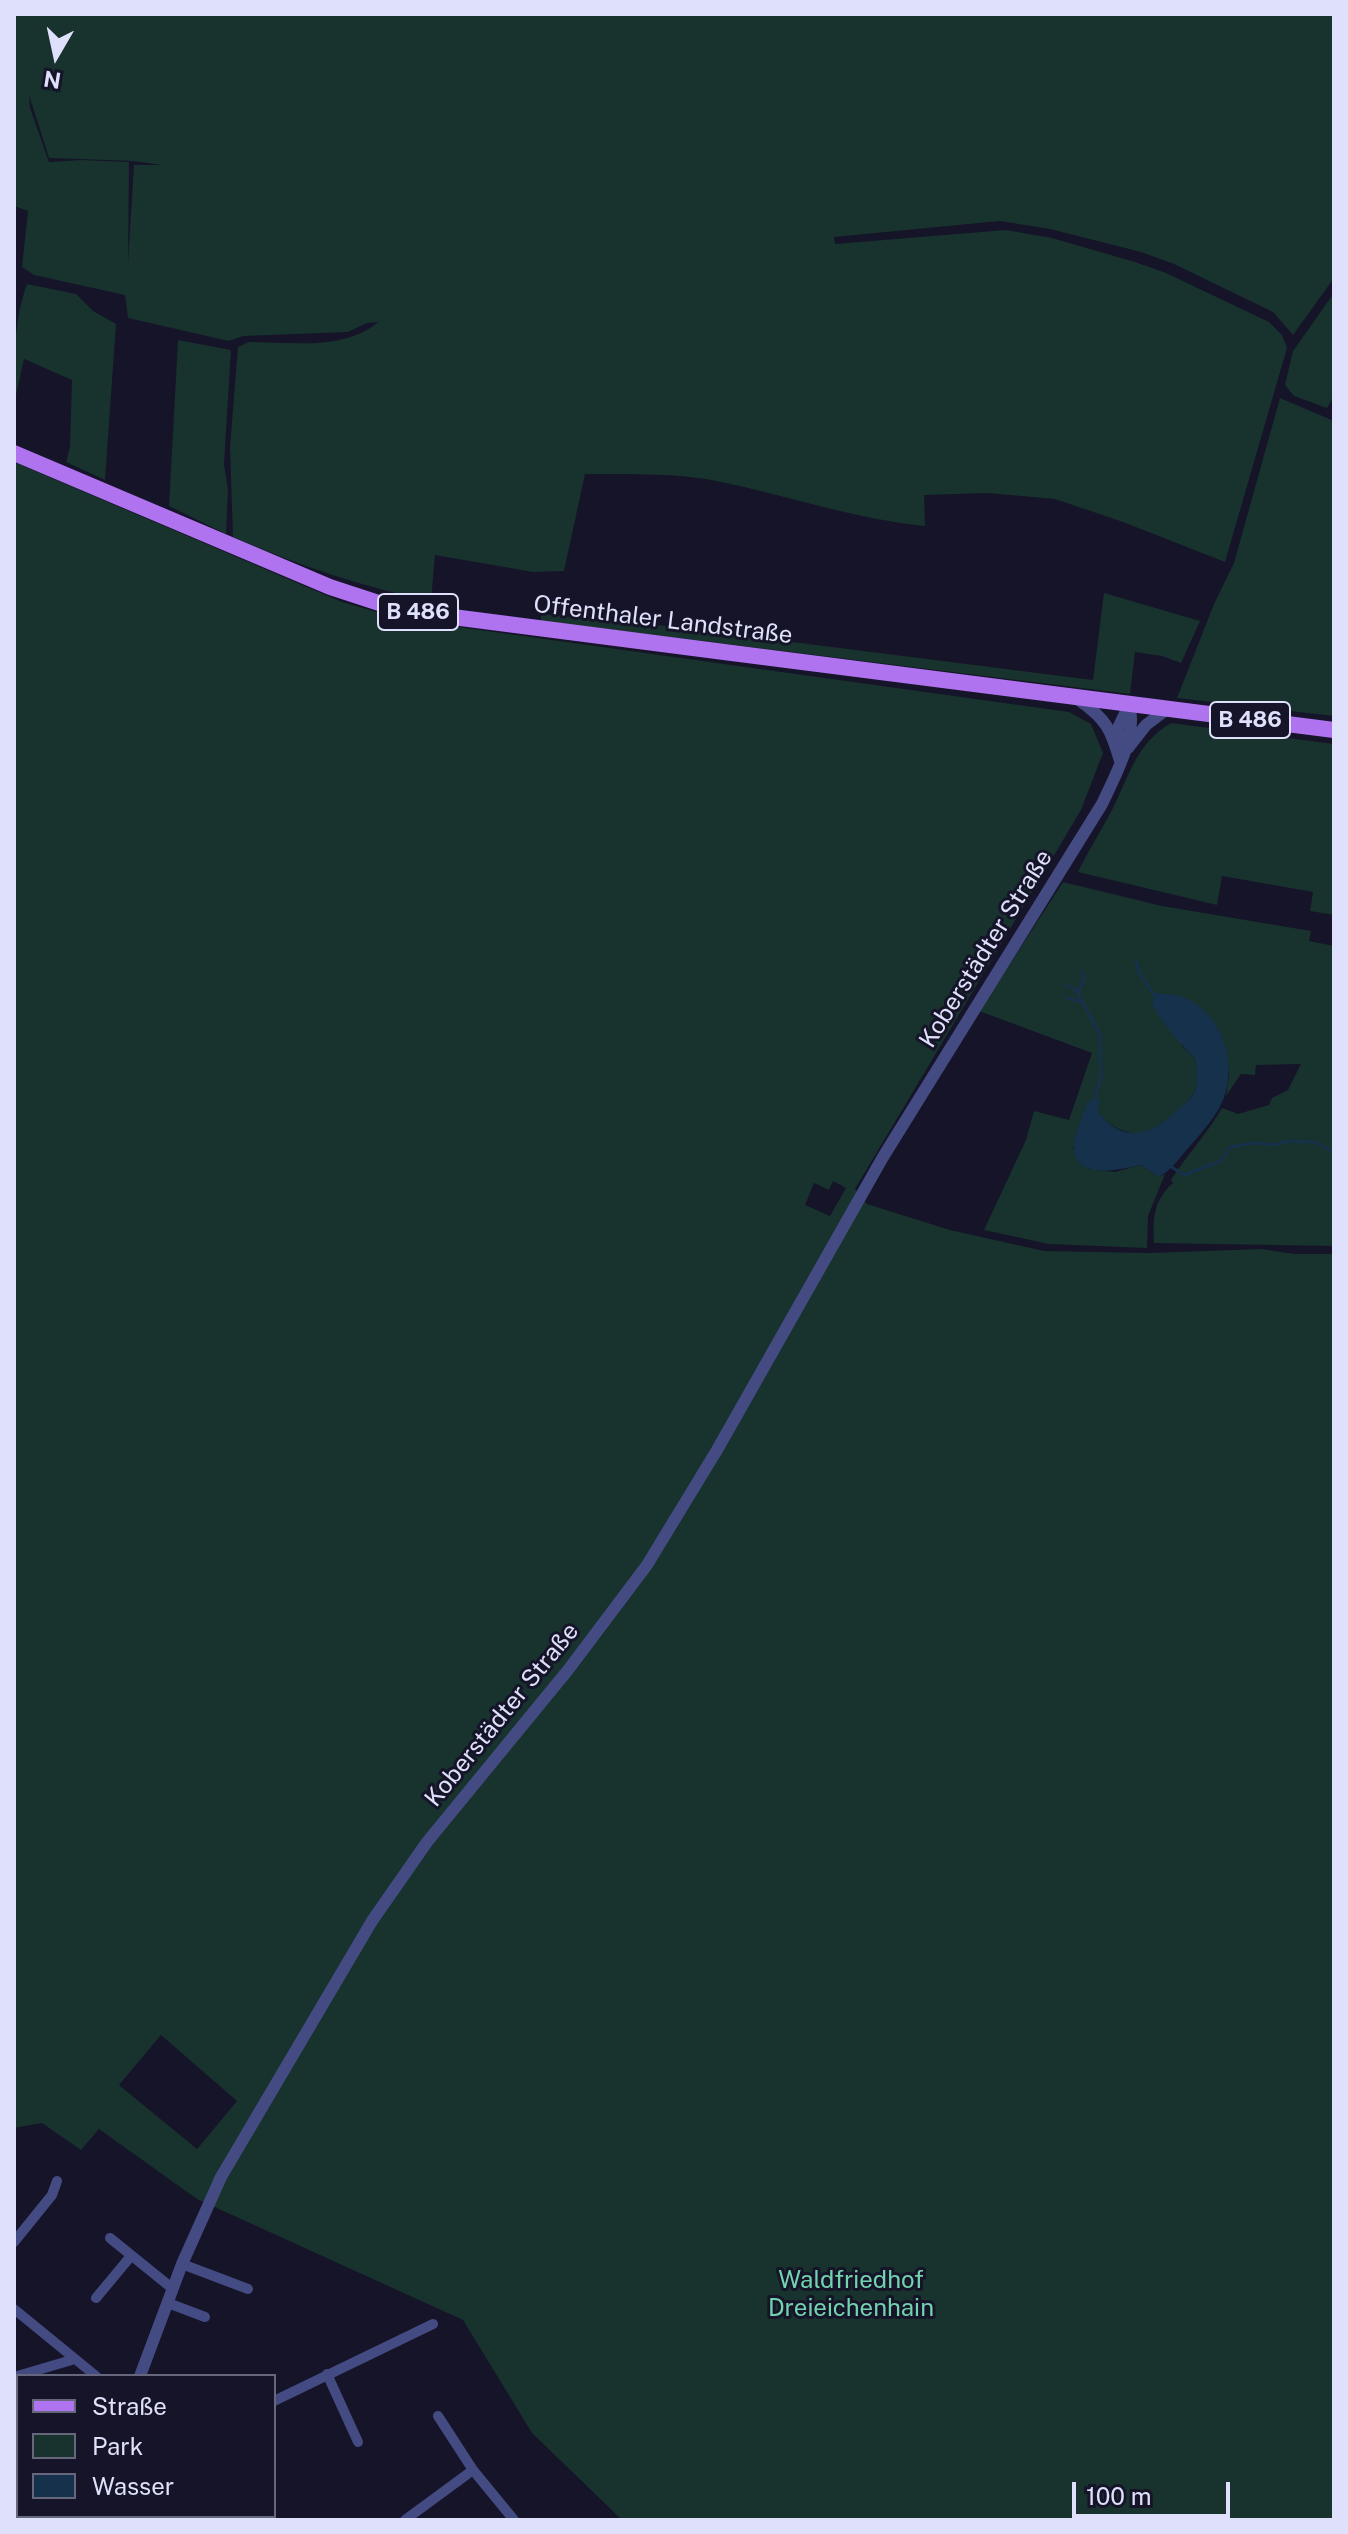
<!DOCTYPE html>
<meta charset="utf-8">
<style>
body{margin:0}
#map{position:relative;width:1348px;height:2534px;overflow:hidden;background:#151429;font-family:"Public Sans",sans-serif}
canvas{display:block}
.frame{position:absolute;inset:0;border:16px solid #dfe0fb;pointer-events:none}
.legend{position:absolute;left:16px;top:2374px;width:260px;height:144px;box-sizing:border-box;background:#151429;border:2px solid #66667d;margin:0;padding:10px 14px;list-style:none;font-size:24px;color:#dfe0fb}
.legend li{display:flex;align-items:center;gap:16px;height:40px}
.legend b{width:40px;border:2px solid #66667d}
.north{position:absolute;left:16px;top:16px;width:80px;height:80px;-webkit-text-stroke:6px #151429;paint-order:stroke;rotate:189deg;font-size:22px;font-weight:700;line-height:32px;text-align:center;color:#dfe0fb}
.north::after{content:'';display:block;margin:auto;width:28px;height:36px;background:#dfe0fb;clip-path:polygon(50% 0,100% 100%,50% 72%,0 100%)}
.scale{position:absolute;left:1072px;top:2482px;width:158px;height:36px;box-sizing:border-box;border:4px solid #dfe0fb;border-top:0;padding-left:10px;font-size:24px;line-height:28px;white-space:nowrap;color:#dfe0fb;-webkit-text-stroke:6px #151429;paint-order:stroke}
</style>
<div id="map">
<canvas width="1348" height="2534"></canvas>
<div class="frame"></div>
<ul class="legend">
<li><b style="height:10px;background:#af73ef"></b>Straße</li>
<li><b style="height:22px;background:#18322d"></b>Park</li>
<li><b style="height:22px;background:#16314b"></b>Wasser</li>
</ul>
<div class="north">N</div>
<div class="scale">100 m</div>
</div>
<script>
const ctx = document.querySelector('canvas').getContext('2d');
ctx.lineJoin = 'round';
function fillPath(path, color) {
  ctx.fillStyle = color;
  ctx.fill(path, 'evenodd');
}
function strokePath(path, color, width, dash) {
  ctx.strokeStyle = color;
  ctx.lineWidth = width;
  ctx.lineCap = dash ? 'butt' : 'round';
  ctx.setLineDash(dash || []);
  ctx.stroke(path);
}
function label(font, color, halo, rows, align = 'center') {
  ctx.font = font + ' "Public Sans",sans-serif';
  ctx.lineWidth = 6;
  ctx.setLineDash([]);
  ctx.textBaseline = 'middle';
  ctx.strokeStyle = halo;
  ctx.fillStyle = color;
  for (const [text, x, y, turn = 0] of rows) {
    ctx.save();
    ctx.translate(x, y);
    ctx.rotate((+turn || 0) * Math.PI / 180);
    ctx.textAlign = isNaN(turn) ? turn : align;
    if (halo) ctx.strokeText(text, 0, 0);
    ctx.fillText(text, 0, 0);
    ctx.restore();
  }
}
const green = new Path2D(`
 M14,14H1334V278L1293,335L1273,312L1174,264L1141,252L1050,229L1000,221L834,237L835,244L1006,230L1052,238L1135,262L1166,273L1269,322L1282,335L1287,348L1225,562L1123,522L1055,499L987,493L924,495L925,526C855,519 789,496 721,482C677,472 630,475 585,474L564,571L533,572L435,555L431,601C362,587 297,565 233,537L230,447L238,347L249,342C290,342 345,351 378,322L367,323L348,332L243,336L229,341L128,318L125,295L34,275L22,267L28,211L14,206ZM29,95L49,158L133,161L162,165H134L128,262L129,162L81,160L49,162L30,108Z
 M27,284L76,294L93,311L116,324L105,480L66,462L70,447L72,380L24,359L14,404C14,363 13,323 27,284Z
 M1334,293V396L1327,408L1294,396L1285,385L1293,351Z
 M178,340L231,350L224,464L228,490L226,534L169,506Z
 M1280,398L1334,421V716L1177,698L1214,604L1234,563Z
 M14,462L342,602L401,619L1069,712L1091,724L1103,753L1081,810L855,1189L867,1204L950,1230L1044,1251L1148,1253L1261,1249L1295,1254H1334V2520H622L532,2433L463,2320L197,2199L99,2129L81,2150L42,2123L14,2128ZM833,1181L846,1188L830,1216L805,1205L814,1183L829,1190ZM161,2035L237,2101L197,2149L119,2085Z
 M1104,593L1200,621L1181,663L1162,656L1135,652L1130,694L541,621V614L650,624L1093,680Z
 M1171,723L1334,744V915L1310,911L1313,892L1222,876L1217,905L1078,872C1088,851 1101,831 1112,810C1129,777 1136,743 1171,723Z
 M1063,882L1162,906L1311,931L1309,941L1334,946V1246L1154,1243C1153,1218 1153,1201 1173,1183L1171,1180C1187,1155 1207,1134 1222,1108L1238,1114L1269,1105L1272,1098L1288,1090L1301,1064L1256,1065L1255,1075L1241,1074L1226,1096L1229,1075L1227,1056L1181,1045L1195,1058C1196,1066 1198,1076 1197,1083C1193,1107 1161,1123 1143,1135C1113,1131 1107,1123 1088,1101L1073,1149L1089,1169L1115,1172L1141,1165L1159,1177L1165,1174L1148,1216L1147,1248L1049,1244L984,1230L1026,1140L1034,1111L1069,1120L1092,1053L979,1011Z`);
const water = new Path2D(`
 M1155,993C1164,994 1177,994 1185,998C1223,1015 1238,1063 1223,1100C1216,1117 1202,1132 1190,1146C1181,1156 1172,1170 1159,1177L1141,1165C1122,1169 1078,1181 1074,1150C1072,1140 1084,1112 1088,1101L1100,1100L1097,1111C1122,1142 1146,1138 1173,1114C1179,1108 1188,1102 1192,1096C1200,1085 1196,1070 1195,1058C1178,1042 1164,1025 1152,1005Z`);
const stream = new Path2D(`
 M1136,961L1140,974L1154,995
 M1066,985L1076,990L1100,1035L1101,1076L1093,1105
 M1079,994L1084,977L1082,971
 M1067,998L1082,1002
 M1170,1166L1184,1175L1221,1161L1230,1147L1255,1143L1276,1145L1287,1141L1314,1142L1334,1152`);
const minor = new Path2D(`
 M110,2238L173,2289
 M14,2242L52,2195L57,2181
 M182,2264L248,2289
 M96,2298L131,2256
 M168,2303L205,2317
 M14,2309L96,2376
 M327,2374L358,2442
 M14,2377L75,2359
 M274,2401L433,2324
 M14,2413L18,2421
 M438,2416L473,2470L514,2520
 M176,2516L180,2520
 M32,2520L38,2516
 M405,2520L473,2470`);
const tertiary = new Path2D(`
 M1079,700C1106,719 1111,729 1120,761
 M1118,739V728L1129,705
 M1128,748L1146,725L1167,709
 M140,2376L182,2264L221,2177L372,1921L427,1842L568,1670L647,1565L717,1450L883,1157L1102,804C1115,776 1138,735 1129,705
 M54,2520L60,2516`);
const primary = new Path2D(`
 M14,453L330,587L385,605L422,613C726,652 1030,692 1334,730`);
const shields = [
 [418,612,80],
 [1250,720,80]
];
const shieldNames = [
 ["B 486",418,612],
 ["B 486",1250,720]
];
const streetNames = [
 ["Offenthaler Landstraße",663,620,7],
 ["Koberstädter Straße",986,949,-58],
 ["Koberstädter Straße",502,1715,-51]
];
const parkNames = [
 ["Waldfriedhof",851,2281],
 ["Dreieichenhain",851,2309]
];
fillPath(green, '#18322d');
fillPath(water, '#16314b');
strokePath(stream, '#16314b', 3);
strokePath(minor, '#444b82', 10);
strokePath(tertiary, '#444b82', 12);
strokePath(primary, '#af73ef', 16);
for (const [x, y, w] of shields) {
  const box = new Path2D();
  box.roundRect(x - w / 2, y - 18, w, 36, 6);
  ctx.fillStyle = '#151429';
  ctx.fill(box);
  strokePath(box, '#dfe0fb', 2);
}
label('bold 22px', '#dfe0fb', null, shieldNames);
label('24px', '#dfe0fb', '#151429', streetNames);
label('24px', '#72d4ae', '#151429', parkNames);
</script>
